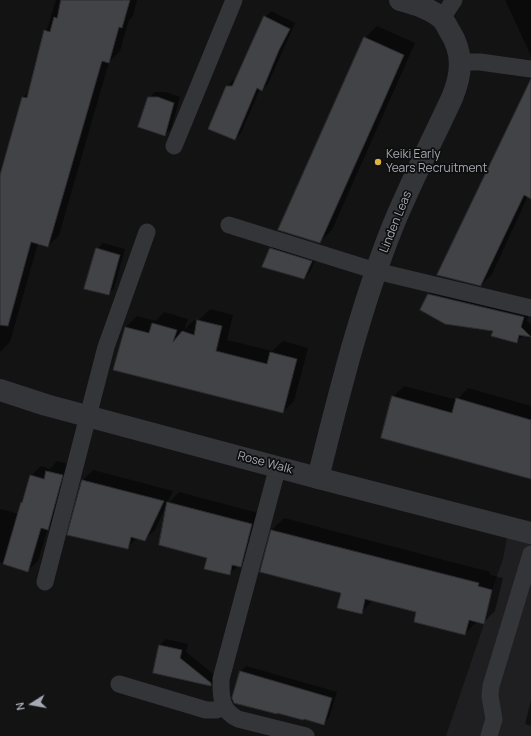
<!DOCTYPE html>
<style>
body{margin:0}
#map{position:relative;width:531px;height:736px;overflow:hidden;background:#131314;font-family:Manrope,sans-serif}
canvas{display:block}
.north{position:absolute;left:12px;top:684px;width:40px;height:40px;-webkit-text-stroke:3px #0e0e0f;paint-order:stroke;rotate:259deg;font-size:11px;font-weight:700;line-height:16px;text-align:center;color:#a6a9b3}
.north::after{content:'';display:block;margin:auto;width:14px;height:18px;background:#a6a9b3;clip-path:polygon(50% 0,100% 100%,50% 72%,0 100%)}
</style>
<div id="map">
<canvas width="531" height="736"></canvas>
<div class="north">N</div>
</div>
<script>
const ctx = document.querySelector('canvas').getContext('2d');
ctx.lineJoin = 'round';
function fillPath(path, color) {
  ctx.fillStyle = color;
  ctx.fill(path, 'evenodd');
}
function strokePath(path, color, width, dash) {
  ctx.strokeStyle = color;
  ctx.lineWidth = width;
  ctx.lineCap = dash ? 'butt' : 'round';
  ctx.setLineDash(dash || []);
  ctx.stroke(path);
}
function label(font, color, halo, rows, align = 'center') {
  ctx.font = font + ' Manrope,sans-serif';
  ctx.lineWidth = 3.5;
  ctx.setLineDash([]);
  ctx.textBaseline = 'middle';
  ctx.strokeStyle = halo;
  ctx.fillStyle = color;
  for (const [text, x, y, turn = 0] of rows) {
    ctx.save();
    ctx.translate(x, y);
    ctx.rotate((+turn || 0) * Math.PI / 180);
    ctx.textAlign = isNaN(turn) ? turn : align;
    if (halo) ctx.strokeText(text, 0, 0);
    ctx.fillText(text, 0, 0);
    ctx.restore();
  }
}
const built = new Path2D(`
 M509,527L531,533V736H446L484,624L492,590L503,559Z`);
const shadow = new Path2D(`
 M56,0H137L133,16L129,20L120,51L109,62L59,235L48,246L38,243L10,342L0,352V176L23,98L29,91L45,31L48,27Z
 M505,0H531V56Z
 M271,11L295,23L268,84L262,90L260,89L241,133L235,139L227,86L233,80H236L265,17Z
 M377,26L415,43L332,230L320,242L365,38Z
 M531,80V198L528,196L492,274L481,285L439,275Z
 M155,92H165L180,97L171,129L165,135L149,98Z
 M103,243L125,249L114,288L108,294L97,249Z
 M277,243L317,255L310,272L304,278L271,249ZM313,256L315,257L308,272H306Z
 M435,288L529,311L527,321L531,325V335H523L517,342L429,294Z
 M210,309L233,315L227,340L272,351L283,341L308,348L294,401L283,412L125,328L137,316L156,321L164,312L188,319L184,330L194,320L198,321Z
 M404,386L457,400L468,388L531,406V478L393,397Z
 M57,461L72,465L58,519L48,528L38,561L28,570L0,562V509L19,514L31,476L41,466L50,469Z
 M93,470L173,491L155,530L144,540L137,538L127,548L83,480Z
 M179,492L262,514L251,555L229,574L209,558L168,503Z
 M284,518L490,572V575L503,578L495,611L483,623L477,621L465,634L417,612L373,600L361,613L342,592L261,571L272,530Z
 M166,639L188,644L186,652L217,677V679L211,685L160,645Z
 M246,666L337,692L329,718L323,724L304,718L240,672Z
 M531,700V726L525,724Z`);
const building = new Path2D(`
 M61,0H130L122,28L119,27L109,63L102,61L48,247L31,242L8,326L0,325V175L22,97L27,98L44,30L50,32L54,17L57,18Z
 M264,16L290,29L279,50L262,91L257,88L235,140L208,129L226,86H232Z
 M364,37L404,55L381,107L320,243L278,230Z
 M531,79V199L524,195L481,285V286L437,275Z
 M148,97H158L174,103L165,136L138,127Z
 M96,248L120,255L109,295L84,289Z
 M270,248L312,261L304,279L262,267Z
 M428,294L524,317L521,327L531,337L519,335L517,343L491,336L493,331L445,324L420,310Z
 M197,320L222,326L216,351L267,364L270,352L297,359L283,413L113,370L125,327L149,333L152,323L177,330L173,342L182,331L194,335Z
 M392,396L452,413L456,398L531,420V479L381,438Z
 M46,471L63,475L48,530L41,528L28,572L3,564L21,502L22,503L30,475L44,479Z
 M82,480L164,501L145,541L131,537L128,549L67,535Z
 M167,502L252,524L241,567L232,565L230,575L204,569L207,558L159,545Z
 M271,530L479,583L478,586L492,590L484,624L469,620L465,635L414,622L416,612L365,599L362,614L337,608L341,593L260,572Z
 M159,645L182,650L180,658L211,683V686L153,673Z
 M240,671L332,698L324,725L304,719L303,720L277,713V714L234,703L232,698Z`);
const service = new Path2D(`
 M442,18L454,0
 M461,62H480L531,69
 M174,146L234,0
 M229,225L376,271L531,308
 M278,466L221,679C221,696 220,710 238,719L306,736
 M45,582L106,347L147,232
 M119,684L206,710H216L224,707
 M489,736L494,719L490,696L491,686L531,554`);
const minor = new Path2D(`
 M0,390L46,405L318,478L531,533
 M318,478C339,394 360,309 392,228C410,184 432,141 452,98C462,74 464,53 449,30C447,26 444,20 440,17C429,8 414,4 400,0`);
const markers = [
 [378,162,4,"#ddb242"]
];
const poiNames = [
 ["Keiki Early",386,155],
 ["Years Recruitment",386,169]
];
const streetNames = [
 ["Linden Leas",396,222,-68],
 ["Rose Walk",265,463,15]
];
fillPath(built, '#1f1f21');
fillPath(shadow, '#0007');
fillPath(building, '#424347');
strokePath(building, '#2d2d30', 1);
strokePath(service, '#343539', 17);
strokePath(minor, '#343539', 22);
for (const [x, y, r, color] of markers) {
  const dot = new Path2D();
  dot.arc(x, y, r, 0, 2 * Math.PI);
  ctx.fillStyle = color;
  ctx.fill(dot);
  strokePath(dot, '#0e0e0f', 1.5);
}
label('12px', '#a6a9b3', '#0e0e0f', poiNames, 'left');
label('12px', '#a6a9b3', '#0e0e0f', streetNames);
</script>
